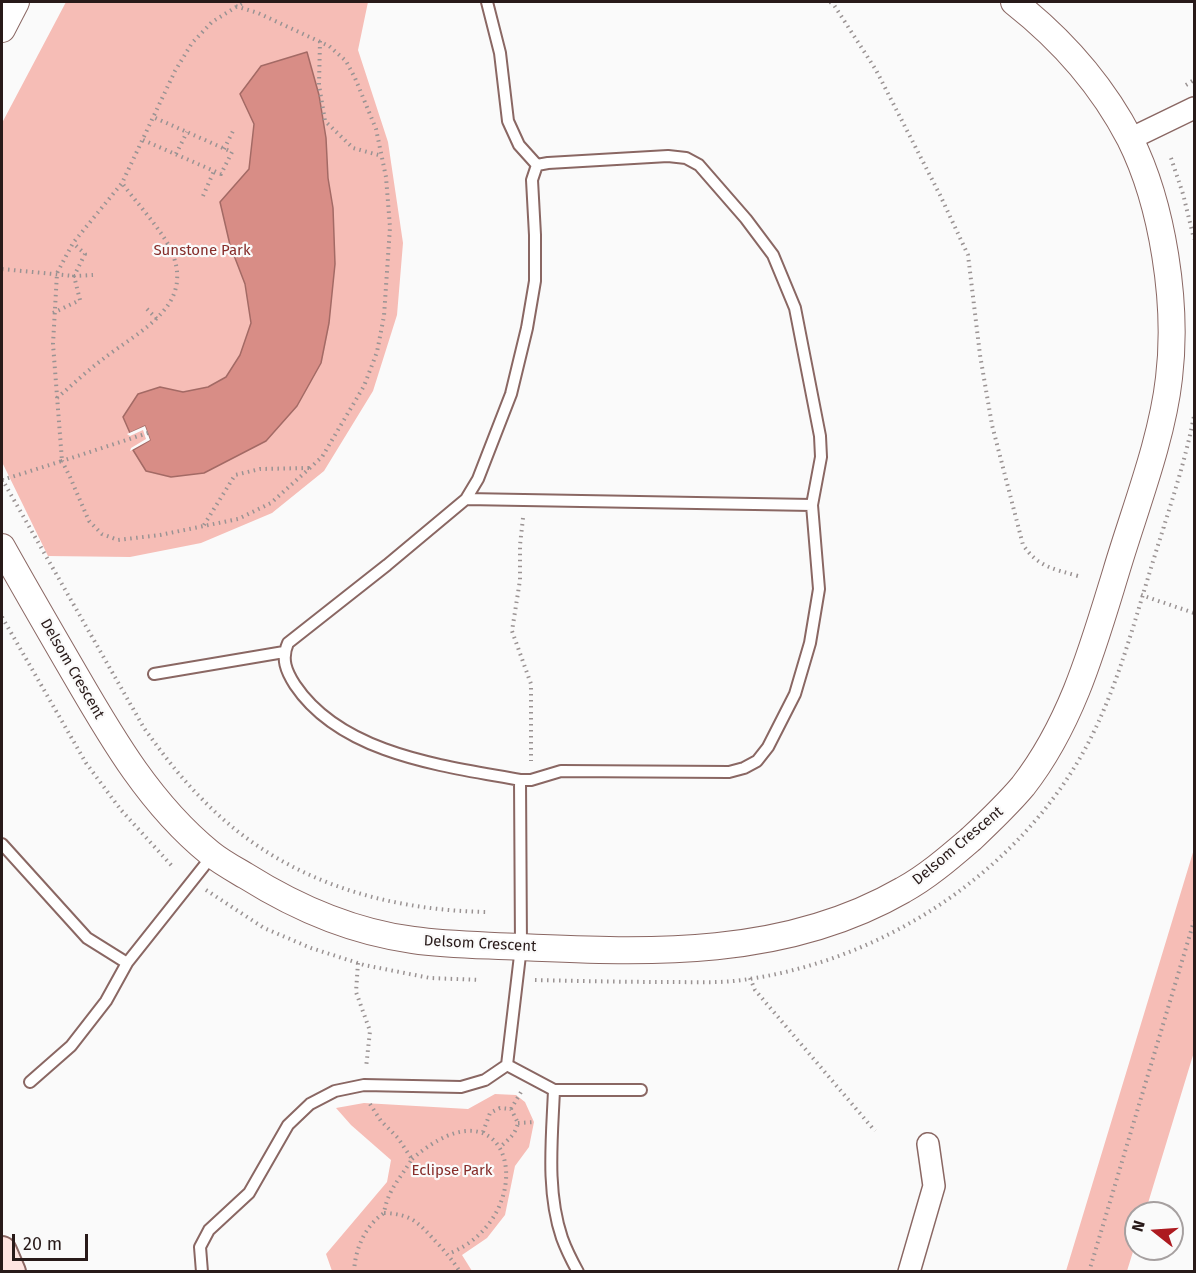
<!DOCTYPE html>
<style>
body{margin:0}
#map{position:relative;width:1196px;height:1273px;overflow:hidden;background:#fafafa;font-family:"Fira Sans",sans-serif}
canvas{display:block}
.frame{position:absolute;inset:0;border:3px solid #281a19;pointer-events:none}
.north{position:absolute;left:1124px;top:1201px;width:60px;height:60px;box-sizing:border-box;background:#fafafa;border:2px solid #a6a0a0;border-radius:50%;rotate:287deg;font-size:16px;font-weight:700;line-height:24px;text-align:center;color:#281a19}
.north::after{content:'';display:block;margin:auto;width:21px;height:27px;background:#ad1a20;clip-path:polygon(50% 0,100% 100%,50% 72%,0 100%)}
.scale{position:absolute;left:12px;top:1234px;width:76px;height:27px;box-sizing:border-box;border:3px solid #281a19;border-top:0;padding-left:8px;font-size:18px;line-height:21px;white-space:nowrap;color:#281a19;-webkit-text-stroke:4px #fafafa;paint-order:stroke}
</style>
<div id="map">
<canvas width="1196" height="1273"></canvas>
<div class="frame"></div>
<div class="north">N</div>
<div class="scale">20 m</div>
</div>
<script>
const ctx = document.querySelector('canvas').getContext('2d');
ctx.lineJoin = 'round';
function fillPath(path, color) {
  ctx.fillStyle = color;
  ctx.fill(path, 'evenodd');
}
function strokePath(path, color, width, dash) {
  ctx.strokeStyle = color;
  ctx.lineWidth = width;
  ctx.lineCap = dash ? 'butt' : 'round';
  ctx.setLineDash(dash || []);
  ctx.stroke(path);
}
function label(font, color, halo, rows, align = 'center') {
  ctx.font = font + ' "Fira Sans",sans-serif';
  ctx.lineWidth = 4.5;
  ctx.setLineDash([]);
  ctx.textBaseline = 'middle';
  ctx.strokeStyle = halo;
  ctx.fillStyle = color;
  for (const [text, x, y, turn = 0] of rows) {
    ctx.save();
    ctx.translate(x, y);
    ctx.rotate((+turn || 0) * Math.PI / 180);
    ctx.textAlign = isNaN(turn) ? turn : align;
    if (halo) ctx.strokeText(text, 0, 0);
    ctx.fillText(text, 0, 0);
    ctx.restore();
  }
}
const green = new Path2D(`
 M66,2H368L358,50L388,142L403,243L397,315L373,391L324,471L272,513L201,543L130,557L48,556L2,462V123Z
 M1194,849V1052L1145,1213H1136V1242L1127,1271H1066Z
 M495,1094L516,1095L525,1102L534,1122L529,1147L515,1166L505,1215L487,1238L462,1255L472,1271H332L326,1254L387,1182L391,1160L351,1125L336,1108L364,1103L468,1109Z`);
const water = new Path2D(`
 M307,52L319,95L326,138L328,178L333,208L335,264L329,323L321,363L297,406L266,441L204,473L171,477L146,471L133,450L150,440L145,426L130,433L123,417L138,394L160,387L183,392L208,387L226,377L240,355L251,323L245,284L230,245L220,202L249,169L254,124L240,94L261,66Z`);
const pier = new Path2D(`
 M145,426L150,440L130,451L131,448L146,439L143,430L130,436L127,434Z`);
const path = new Path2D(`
 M830,2L834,5L876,70L940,195L968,255L980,355L992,425L1023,545C1038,567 1054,569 1078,576
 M320,41L319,85L325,121L353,148L382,156
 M1186,85L1194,80
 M143,140L221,174L232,152L153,117
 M224,149L234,129
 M176,154L187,132
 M1171,158L1183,194L1194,239
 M203,196L214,171
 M158,254L168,245
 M2,269L74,276L93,275
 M147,309L158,320
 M53,313L80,300L74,276L85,254L73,243
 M57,398C72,385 87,371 103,359C140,330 199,305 169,246C158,226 136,202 122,183
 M148,433L62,461L70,477L89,521L102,534L118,540L160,535L238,519L271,503L322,457L364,386L377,352L384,316L390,227L386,177L376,129L355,78L346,61L329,46L258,13L235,6
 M2,479L144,728C162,753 180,777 202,799C278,878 379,910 487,912
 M2,480L62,461L53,344L57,273L73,243L122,183L175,71L192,43L212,22L244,2
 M523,518L520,545V580L512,631L531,684V761
 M204,525L235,475L260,469L309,468
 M1141,595L1194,613
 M2,617L86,763L121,810L172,866
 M206,890L264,928L311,948L364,965L430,978L480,980
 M358,963L356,992L370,1031L366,1068
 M750,978L755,990L875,1131
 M535,980C580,981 625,982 669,982C690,982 713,983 734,981C874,965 1009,880 1080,758C1114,699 1131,633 1151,568C1166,518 1184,468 1194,416
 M511,1109L521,1092
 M518,1123L535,1122
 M483,1132L490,1113L500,1108L511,1109L518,1123C515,1135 509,1139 500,1147
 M412,1159C515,1070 543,1217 448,1254
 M384,1213C414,1214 420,1225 439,1245C447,1254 454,1262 460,1272
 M354,1272C355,1249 365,1226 384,1213C388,1189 400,1179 412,1159L398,1138L381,1121L370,1104
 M1089,1272L1194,921`);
const service = new Path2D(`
 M487,2L500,53L508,121L519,145L537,165
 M668,156L686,158L699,165L746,219L773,255L795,308L820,436L821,457L812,505L819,589L810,643L795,694L768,747L757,761L744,768L729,772L561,771L531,780H520C445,766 342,755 295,685C286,671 281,659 288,643L387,565L466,499L478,479L511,394L527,328L535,281V235L532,180L537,165L548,163Z
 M466,499L812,505
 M154,674L284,652
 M2,844L87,938L127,963
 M507,1065L521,947L520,780
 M507,1065L554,1090C552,1139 546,1191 562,1238C566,1249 572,1261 578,1272
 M30,1082L71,1046L106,1001L127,963L212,856
 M554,1090H641
 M202,1272L200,1247L209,1230L249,1193L288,1125L310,1104L335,1091L364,1085L461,1087L485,1080L507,1065`);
const minor = new Path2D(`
 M1130,139L1194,108
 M909,1272L934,1186L928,1144`);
const tertiary = new Path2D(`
 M2,29L16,2
 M2,547C26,590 51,633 76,676C113,740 151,805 210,853C221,862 234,869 246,876C297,908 353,932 413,940C448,945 484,945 520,947C651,953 785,958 903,890C927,877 950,857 971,839C989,822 1007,805 1023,786C1072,723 1093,647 1116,572C1134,511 1162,441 1169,378C1178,304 1163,205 1130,139C1102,85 1061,39 1014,2`);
const secondary = new Path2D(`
 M2,1251L11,1272`);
const parkNames = [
 ["Sunstone Park",202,251],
 ["Eclipse Park",452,1171]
];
const streetNames = [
 ["Delsom Crescent",72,669,60],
 ["Delsom Crescent",958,846,-40],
 ["Delsom Crescent",480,944,3]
];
fillPath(green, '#f6bdb6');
fillPath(water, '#d88d86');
strokePath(water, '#a36a65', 1.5);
fillPath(pier, '#fafafa');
strokePath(service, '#8a6763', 14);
strokePath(minor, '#8a6763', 24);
strokePath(tertiary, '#8a6763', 28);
strokePath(secondary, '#8a6763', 32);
strokePath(path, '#9a9393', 4, [1.5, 4.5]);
strokePath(service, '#fff', 10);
strokePath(minor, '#fff', 21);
strokePath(tertiary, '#fff', 26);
strokePath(secondary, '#ffe5e2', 28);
label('15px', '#862d2a', '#fafafa', parkNames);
label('15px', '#281a19', '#fafafa', streetNames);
</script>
